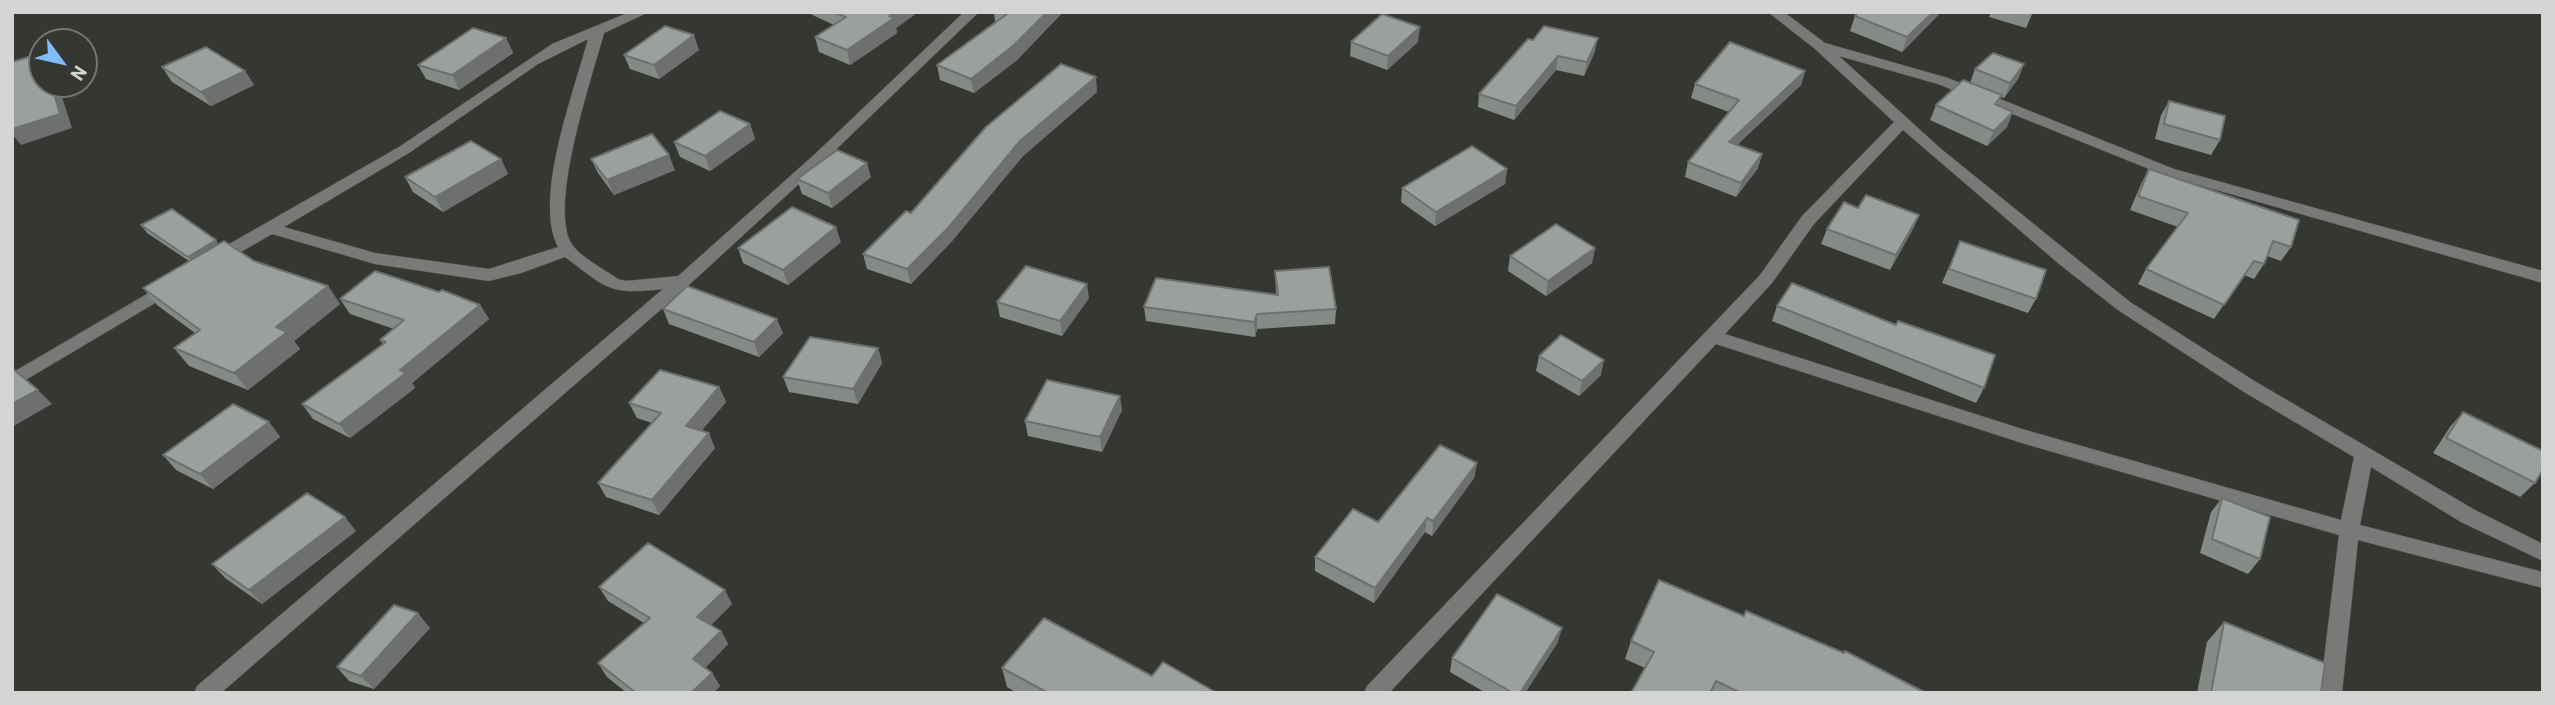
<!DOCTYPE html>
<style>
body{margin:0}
#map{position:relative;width:2555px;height:705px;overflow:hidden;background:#353733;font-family:Barlow,sans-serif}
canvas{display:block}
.frame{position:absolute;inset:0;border:14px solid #d3d5d2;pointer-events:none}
.north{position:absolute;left:28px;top:28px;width:70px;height:70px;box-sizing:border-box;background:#353733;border:2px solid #747673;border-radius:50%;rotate:123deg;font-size:19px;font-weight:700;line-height:28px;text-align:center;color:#d3d5d2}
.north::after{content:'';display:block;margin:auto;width:24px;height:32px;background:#81bdfa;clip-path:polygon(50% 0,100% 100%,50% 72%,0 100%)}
</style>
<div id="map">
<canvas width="2555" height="705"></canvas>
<div class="frame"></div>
<div class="north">N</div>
</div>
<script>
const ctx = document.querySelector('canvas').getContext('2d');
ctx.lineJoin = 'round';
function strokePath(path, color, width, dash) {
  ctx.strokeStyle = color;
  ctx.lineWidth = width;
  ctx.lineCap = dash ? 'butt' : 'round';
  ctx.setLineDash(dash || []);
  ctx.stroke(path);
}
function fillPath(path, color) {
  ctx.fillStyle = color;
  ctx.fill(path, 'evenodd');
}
const street = new Path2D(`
 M630,12H649L604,33C592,78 549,202 571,243C580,257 604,269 618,279L626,281L678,276L815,154L964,12H979L825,160L689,285L221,693H194L197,686L663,289C608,295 608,289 565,257L521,273L489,281L375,264L272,234L222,263H210L208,259L210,255L399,147L552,44ZM588,39C574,92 533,198 558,247L489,269L375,253L284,227L409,153L538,64Z
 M1768,12H1784L1825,43L1948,78L2174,169L2543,271V283L2164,175L1938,84L1839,56L1940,148L2130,302L2256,382L2475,510L2543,544V561L2461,522L2371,467L2360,525L2543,572V588L2358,540L2342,693H2320L2339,535L2022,443L1716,344L1389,693H1364L1367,686L1760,275L1802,216L1894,122L1815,49ZM1903,130L2059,264L2118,310L2244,392L2354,457L2341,520L2022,429L1725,334L1772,283L1814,224Z
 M171,280L177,282L179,286L177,290L12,388V373Z`);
const wall = new Path2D(`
 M806,12H918L896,28L897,33L850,65L819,52L815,37L834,25Z
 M994,12H1063L1017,60L974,93L940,80L937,65L995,22Z
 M1941,12L1902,52L1850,31L1855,16Z
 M1991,12H2033L2026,28L1989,17Z
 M506,38L513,53L459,90L426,79L418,65Z
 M1533,40L1595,51L1584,76L1556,70L1514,120L1478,107L1479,94Z
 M1351,42H1418L1387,70L1350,56Z
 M699,50L659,79L630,69L624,55Z
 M2024,64L2018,79L2004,98L2001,97L1997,105L2007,127L1987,146L1930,120L1936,105L1970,83L1975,69Z
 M162,67L245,71L254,85L211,106L172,82Z
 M1805,71L1801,85L1737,145L1762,154L1758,168L1736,197L1685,177L1688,162L1729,112L1691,98L1695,84Z
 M1097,92L1023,156L952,241L911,284L867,269L863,254L911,213Z
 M2169,101L2220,140L2211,155L2155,139L2161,115Z
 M750,124L755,139L710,171L680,157L674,142Z
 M501,159L508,174L443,212L413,192L405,177Z
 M591,159L675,170L614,195L598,173Z
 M1507,169L1505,184L1435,226L1401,202L1402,188Z
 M2149,169L2291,247L2281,261L2267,256L2264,264L2254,279L2244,275L2214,319L2138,284L2146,269L2178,227L2130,210L2141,184Z
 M871,177L832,208L802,194L797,179Z
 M1858,208L1919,215L1913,229L1890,270L1821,244L1827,229Z
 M141,225L219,244L254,261L328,286L340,304L294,341L300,349L248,390L189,366L174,348L195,333L157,305L143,288L189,261L147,233Z
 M1960,241L2036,299L2028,313L1942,283Z
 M841,242L788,285L743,263L738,248Z
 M1595,248L1592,263L1546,296L1508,271L1510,256Z
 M1275,271L1336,309L1335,324L1257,329L1255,337L1146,321L1144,307L1276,294Z
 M439,292L480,305L489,319L412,383L415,388L350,438L313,419L302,404L383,344L380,340L394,329L350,314L340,299Z
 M1089,298L1062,336L1000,317L997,302Z
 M1777,306L1984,388L1976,403L1772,321Z
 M663,309L783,333L759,357L669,324Z
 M878,348L882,363L858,404L789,392L783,377Z
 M1539,356L1601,375L1579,396L1536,371Z
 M719,387L726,402L701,431L715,448L659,515L606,497L598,483L652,423L637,418L629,403Z
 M1122,410L1102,452L1028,436L1025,421Z
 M2463,412L2535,483L2520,497L2433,453L2450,427Z
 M269,422L280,437L213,489L176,470L163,455Z
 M1477,463L1474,478L1432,536L1425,532L1374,603L1315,571V557L1378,522Z
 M2222,498L2260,559L2248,574L2200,553L2211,512Z
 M356,531L262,604L225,578L212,564Z
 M599,587L732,604L711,625L721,631L728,644L705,668L712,673L720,686L713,693H627L607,677L598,663L644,623L608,601Z
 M2224,622L2321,693H2197L2207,642Z
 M430,628L374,689L349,681L337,667Z
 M1631,641L1923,693H1631L1645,668L1625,659Z
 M1558,642L1525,693H1486L1450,672L1452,658Z
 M1002,668L1152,676L1217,693H1017L1007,687Z`);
const shadedWall = new Path2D(`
 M895,12H918L896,28L897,33L850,65L847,50Z
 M1047,12H1063L1017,60L974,93L971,79Z
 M1933,12H1941L1902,52L1907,37Z
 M1420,27L1418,42L1387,70L1388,56Z
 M694,35L699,50L659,79L654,65Z
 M506,38L513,53L459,90L452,75Z
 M1598,38L1595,51L1584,76L1587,62Z
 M1558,56L1556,70L1514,120L1516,106Z
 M2024,64L2018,79L2004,98L2010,83Z
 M245,71L254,85L211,106L201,92Z
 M1805,71L1801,85L1725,156L1729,142Z
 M1096,77L1097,92L1023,156L952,241L911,284L907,269L1020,141Z
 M51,84H65L67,95L62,97L72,128L21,145L12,134V129Z
 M2013,112L2007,127L1987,146L1994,131Z
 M750,124L755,139L710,171L705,156Z
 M1762,154L1758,168L1736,197L1741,183Z
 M669,155L675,170L614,195L607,180Z
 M501,159L508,174L443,212L435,197Z
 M867,163L871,177L832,208L828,193Z
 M1507,169L1505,184L1435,226L1436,212Z
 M1919,215L1913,229L1890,270L1896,255Z
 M836,227L841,242L788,285L783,270Z
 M216,240L222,248L194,264L188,257Z
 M1595,248L1592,263L1546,296L1548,281Z
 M1087,284L1089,298L1062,336L1060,321Z
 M328,286L340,304L294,341L300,349L248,390L234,373L276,327Z
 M480,305L489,319L412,383L415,388L350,438L339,424L400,370Z
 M1257,314V329L1255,337L1254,322Z
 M777,319L783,333L759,357L754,342Z
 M878,348L882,363L858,404L853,389Z
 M1604,360L1601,375L1579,396L1582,381Z
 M719,387L726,402L693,441L686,426Z
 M38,390L52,404L12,427V404Z
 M1120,396L1122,410L1102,452L1100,437Z
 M269,422L280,437L213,489L200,474Z
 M709,433L715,448L659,515L652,500Z
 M1477,463L1474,478L1432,536L1433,521Z
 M345,517L356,531L262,604L249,590Z
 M1427,518L1425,532L1374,603L1375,588Z
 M725,590L732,604L705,631L697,617Z
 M418,613L430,628L374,689L361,676Z
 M1562,628L1558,642L1525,693H1520Z
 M721,631L728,644L701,672L693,659Z
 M712,673L720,686L713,693H691Z`);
const building = new Path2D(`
 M834,12H895L889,16L894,18L847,50L815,37L846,17Z
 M1001,12H1047L1014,45L971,79L937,65L1007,14Z
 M1859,12H1933L1907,37L1855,16Z
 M1382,14L1420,27L1388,56L1351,42Z
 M665,26L694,35L654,65L624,55Z
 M1544,26L1598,38L1587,62L1558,56L1516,106L1479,94L1528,39L1533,40Z
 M473,28L506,38L452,75L418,65Z
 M1730,42L1805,71L1729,142L1762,154L1741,183L1688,162L1739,100L1695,84Z
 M206,47L245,71L201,92L162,67Z
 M42,53V84H51L60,114L12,129V62Z
 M1993,53L2024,64L2010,83L1975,69Z
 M1061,64L1096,77L1020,141L949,227L907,269L863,254L906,211L911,213L986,127Z
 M1963,80L2002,95L1995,104L2013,112L1994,131L1936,105Z
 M2169,101L2225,116L2220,140L2164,124Z
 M720,111L750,124L705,156L674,142Z
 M652,134L669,155L607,180L591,159Z
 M471,141L501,159L435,197L405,177Z
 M1472,146L1507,169L1436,212L1402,188Z
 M837,150L867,163L828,193L797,179Z
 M2149,169L2299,220L2291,247L2273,241L2264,264L2254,261L2224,305L2146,269L2188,213L2138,196Z
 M1866,195L1919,215L1896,255L1827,229L1844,202L1858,208Z
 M792,207L836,227L783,270L738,248Z
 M172,209L216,240L188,257L141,225Z
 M1556,224L1595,248L1548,281L1510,256Z
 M224,241L254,261L328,286L276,327L287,332L234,373L174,348L200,330L143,288Z
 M1960,241L2046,270L2036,299L1949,269Z
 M1026,266L1087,284L1060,321L997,302Z
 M1329,267L1336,309L1257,314L1254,322L1144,307L1156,278L1278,295L1275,271Z
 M375,271L439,292L442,290L480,305L400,370L406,373L339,424L302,404L386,342L380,340L404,320L340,299Z
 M1792,283L1896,325L1898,321L1995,355L1984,388L1777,306Z
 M687,286L777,319L754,342L663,309Z
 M1561,335L1604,360L1582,381L1539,356Z
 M810,337L878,348L853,389L783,377Z
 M12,368L38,390L12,404Z
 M660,370L719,387L686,426L709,433L652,500L598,483L661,413L629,403Z
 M1047,380L1120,396L1100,437L1025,421Z
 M233,404L269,422L200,474L163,455Z
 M2463,412L2543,451V469L2535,483L2446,438Z
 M1440,445L1477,463L1433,521L1427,518L1375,588L1315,557L1353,509L1378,522Z
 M307,493L345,517L249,590L212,564Z
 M2222,498L2270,517L2260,559L2212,539Z
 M648,543L725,590L697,617L721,631L693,659L712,673L691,693H636L598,663L650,618L599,587Z
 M1659,580L1744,616L1746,611L1844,653L1845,651L1924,692L1923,693H1741L1716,681L1710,693H1631L1654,652L1631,641Z
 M1497,594L1562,628L1520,693H1513L1452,658Z
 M394,605L418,613L361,676L337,667Z
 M1044,618L1152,676L1163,662L1217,693H1048L1002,668Z
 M2224,622L2325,663L2321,693H2211Z`);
strokePath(street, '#535552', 1);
fillPath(street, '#777a76');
fillPath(wall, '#868a87');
fillPath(shadedWall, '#6d706e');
fillPath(building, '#9ca09d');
strokePath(building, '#6d706e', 2);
</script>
